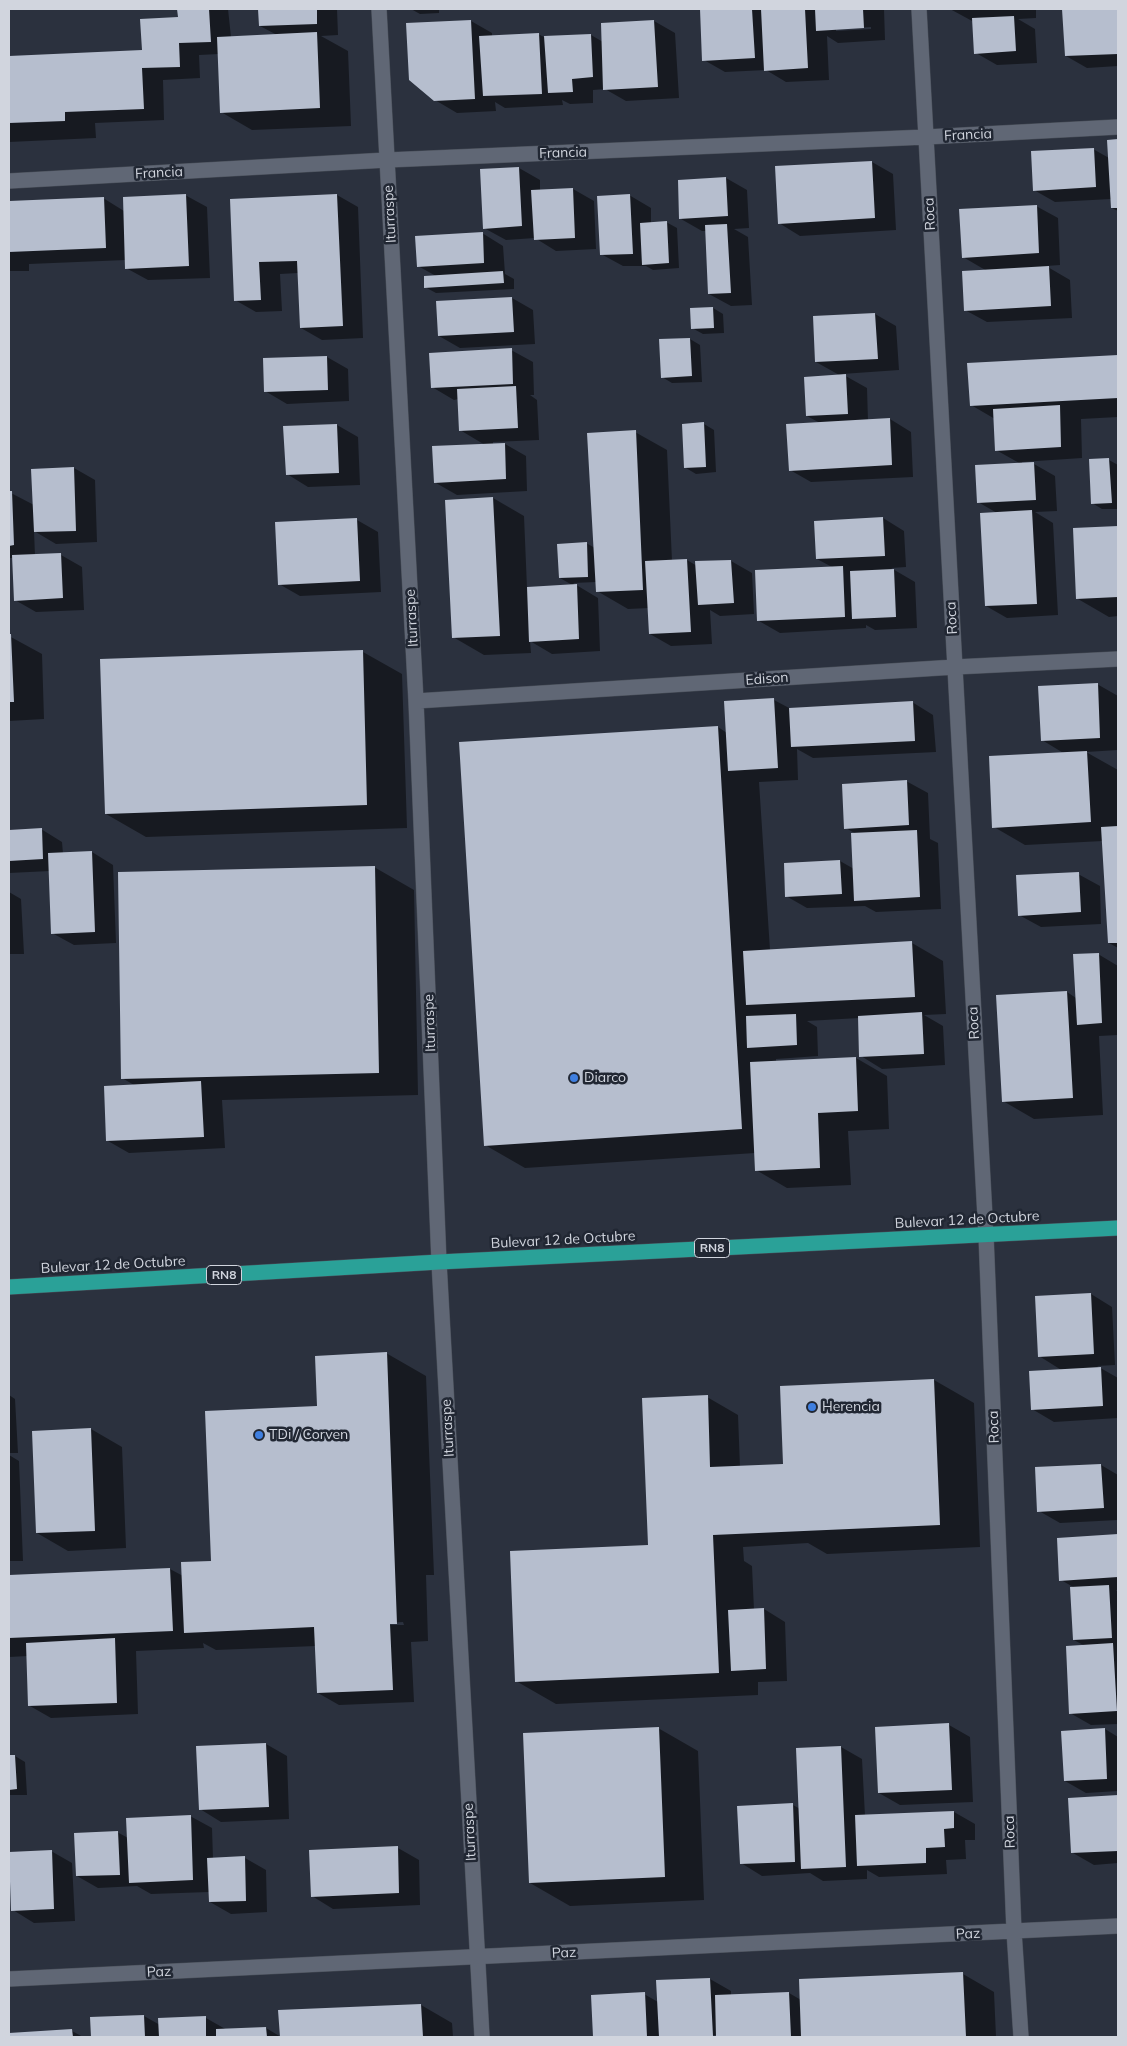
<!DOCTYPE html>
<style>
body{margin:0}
#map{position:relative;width:1127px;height:2046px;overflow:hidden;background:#2b313e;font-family:Mulish,sans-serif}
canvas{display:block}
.frame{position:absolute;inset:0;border:10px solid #d1d5de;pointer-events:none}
</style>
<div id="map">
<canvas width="1127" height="2046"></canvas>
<div class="frame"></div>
</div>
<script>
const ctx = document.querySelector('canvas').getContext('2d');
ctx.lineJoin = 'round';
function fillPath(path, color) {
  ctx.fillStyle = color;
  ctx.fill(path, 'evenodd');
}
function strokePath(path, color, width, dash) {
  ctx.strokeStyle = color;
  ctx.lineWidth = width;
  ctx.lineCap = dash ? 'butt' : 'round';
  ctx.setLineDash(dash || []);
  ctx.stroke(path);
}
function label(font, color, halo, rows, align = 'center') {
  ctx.font = font + ' Mulish,sans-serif';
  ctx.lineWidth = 5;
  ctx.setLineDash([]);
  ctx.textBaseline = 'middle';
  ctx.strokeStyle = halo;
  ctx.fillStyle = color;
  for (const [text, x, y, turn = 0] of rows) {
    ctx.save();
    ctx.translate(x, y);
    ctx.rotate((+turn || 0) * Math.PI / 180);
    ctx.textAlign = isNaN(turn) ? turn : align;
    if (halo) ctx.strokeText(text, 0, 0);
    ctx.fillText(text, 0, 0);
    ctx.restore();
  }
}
const shadow = new Path2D(`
 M178,9H228L231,37L277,35L260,26V9H337L338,35L321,36L348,51L351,126L252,130L221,112L219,54L199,55L200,78L163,80L164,120L95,123L96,138L9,142V57L143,51L179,19Z
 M411,9H439V13L420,14Z
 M701,9H884L885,40L838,43L827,36L829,80L786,82L766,70L725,72L704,60ZM871,27V29L836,31V29Z
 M950,9H1036V18L1018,19L1035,29L1037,63L997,65L976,53L974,22Z
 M1064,9H1118V66L1087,68L1066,56Z
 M471,21L492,33V37L538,34L544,37L591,35L603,42L654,21L675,33L679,98L626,101L605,89L593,90V103L570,104L562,100L563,105L505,108L495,102L496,111L457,113L435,100Z
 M1118,140V211L1112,208L1111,199L1055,202L1034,190L1093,149L1109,158V141Z
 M872,162L893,174L896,230L800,236L779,223L777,167Z
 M519,168L540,180V191L573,189L594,201L596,249L556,251L535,238L506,240L484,228Z
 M726,178L747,190L749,228L734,229L748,237L752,305L731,306L709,294L707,231H702L681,219Z
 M185,195L207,207L210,278L148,280L126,268V260L29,264V271H9V203L103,198L124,211Z
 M337,195L358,207L363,338L322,340L301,328L298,273L280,274L282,311L256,312L235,300L231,200Z
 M629,195L651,208V224L666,222L677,228L679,268L653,270L646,266H623L601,254Z
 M1036,206L1058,218L1060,265L1046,266L1070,280L1072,318L987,322L965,310L987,271L963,257Z
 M482,233L503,246L505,274L514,279V289L436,293L425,287L436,276L418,266Z
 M512,298L533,310L535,344L460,348L439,336Z
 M713,308L723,314L724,333L703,334L692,328Z
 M875,314L896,326L899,370L842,374L867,388L868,421L890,419L911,432L913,477L811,482L790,470L820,423L807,416L841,376L816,362Z
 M690,339L700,345L702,382L672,383L662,377Z
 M511,350L533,362L534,395H530L537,400L539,440L493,442V445L505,444L526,456L527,491L457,495L436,483L485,445L460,430L458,399L454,400L432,387Z
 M1118,356V417L1081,419L1082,458L1022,462V464H1034L1055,476L1057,511L1035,512L1053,523L1058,615L1007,618L986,606L997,513L978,502L1021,464L996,450L995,419L971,405L969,364Z
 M327,357L348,369L349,401L287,404L265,391Z
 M704,424L714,430L716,472L696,474L686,468Z
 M337,425L358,437L360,485L308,487L287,474Z
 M635,432L667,450L672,561L687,560L697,566L696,562L731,561L752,573L754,614L720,616L710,610L712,644L671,646L650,634L649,608L628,609L597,591L596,582L573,583L598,598L600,651L552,654L530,641L531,653L484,655L453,637L493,498L524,516L527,588L574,586L560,578L586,543L595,548Z
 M1090,460H1109L1118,465V509H1102L1092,503Z
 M74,468L95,480L97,542L56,544L34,531L35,556L61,555L82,567L84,610L36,612L15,600L13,558H9V492L34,505Z
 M883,518L904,531L906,567L891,568L915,582L917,628L875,630L866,625V628L780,633L759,621L832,567L817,559Z
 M357,520L378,532L381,592L300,596L279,584L276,523Z
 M1118,527V616L1109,617L1078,599L1074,529Z
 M9,636L42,654L44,719L9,721Z
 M363,652L402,674L407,828L146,837L106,814Z
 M1097,684L1118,696V750L1086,752L1118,770V948L1109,943L1103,841L1025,845L994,827L1065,754L1042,740Z
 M774,700L791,709L912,702L933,715L936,752L813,758L797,749L798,780L759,782L770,950L912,943L943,961L946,1014L924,1015L943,1026L945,1065L882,1069L861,1056L859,1018L807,1021L817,1027L818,1056L776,1059V1062L856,1058L887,1076L889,1129L848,1131L851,1185L787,1188L756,1170L755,1153L525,1168L485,1145L718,727L727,733L726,702Z
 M906,781L928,793L930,839L938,843L941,909L876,912L865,906L807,908L786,896L840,861L854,869L856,834L846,828Z
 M41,829L62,842L63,854L92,852L113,865L116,943L74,945L52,933L50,871L9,873V831Z
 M374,867L414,890L418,1095L222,1100L225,1148L129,1153L108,1141L134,1085L122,1078Z
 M1078,874L1100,886L1101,924L1041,927L1019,915Z
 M9,892L21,899L24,954H9Z
 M1098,954L1118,966V1035L1099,1036L1103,1115L1034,1119L1003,1101L1067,992L1076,998Z
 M1091,1294L1112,1307L1115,1365L1097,1366L1118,1378V1418L1054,1422L1032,1409L1063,1371L1039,1356Z
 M386,1353L426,1376L434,1575H426L428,1641L411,1642L414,1702L339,1705L318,1693L316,1646L216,1650L203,1643L204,1648L136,1651L138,1714L51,1718L30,1706L28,1656L9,1657V1576L170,1569L183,1576L213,1562L319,1408ZM403,1622L404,1625H390L388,1623Z
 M934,1380L974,1403L980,1547L827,1554L808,1543L743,1547L744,1561L752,1566L754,1610L764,1609L785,1622L787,1681L758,1682V1695L556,1704L516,1681L650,1546L707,1397L738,1415L740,1467L785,1466Z
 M9,1395L15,1399L18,1453H9Z
 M91,1429L122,1447L126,1548L68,1551L37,1533Z
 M9,1455L19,1461L23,1561H9Z
 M1101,1465L1118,1475V1520L1060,1523L1039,1511Z
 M1118,1536V1590H1116L1118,1592V1724L1091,1725L1070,1713L1085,1646L1074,1640L1075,1588L1061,1580L1058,1539Z
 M949,1725L970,1737L973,1802L900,1805L879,1793Z
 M658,1728L698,1751L704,1900L570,1906L530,1883Z
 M1105,1729L1118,1737V1791L1086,1793L1065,1781Z
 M266,1744L287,1756L289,1819L221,1822L200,1809Z
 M841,1747L862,1759L865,1816L954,1812L975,1824V1840H965L966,1859L946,1860L947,1874L879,1877L867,1870V1879L823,1881L810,1873L762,1876L741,1863L793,1805L800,1809L797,1749Z
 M9,1756H15L25,1762L27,1795H9Z
 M1118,1797V1863L1094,1865L1073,1853L1070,1800Z
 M190,1816L212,1828L213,1859L245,1858L266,1870L267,1912L231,1914L210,1902L209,1892L151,1894L137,1886L98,1888L77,1876L117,1832L128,1838Z
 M398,1848L419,1860L420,1905L333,1909L312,1896Z
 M51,1851L72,1863L75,1921L34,1923L13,1910Z
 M963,1974L994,1992L996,2037H717H719V2035L679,2037H594L592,1996L644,1994L658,2002L657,1982L710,1979L731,1991V1996L789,1993L801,2000Z
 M421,2005L452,2023L453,2037H92L91,2019L144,2016L160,2025L206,2018L227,2030L266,2028L281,2037Z
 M72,2031L83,2037H9V2034Z`);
const building = new Path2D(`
 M177,9H209L211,42L179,43L180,67L142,68L144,109L65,112V121L9,123V56L142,50L140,19L178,17Z
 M258,9H317V24L259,26Z
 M700,9H752L755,58L702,61Z
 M761,9H805L808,68L764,71Z
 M815,9H863L864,28L816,31Z
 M1062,9H1118V54L1065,56Z
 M1014,16L1016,51L974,54L972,18Z
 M471,20L475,99L434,101L409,80L406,23Z
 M654,20L658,87L603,90L601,23Z
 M317,32L320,108L220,113L217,37Z
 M539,33L542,94L483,96L479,36Z
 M591,34L593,77L572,79L573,92L548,93L544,36Z
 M1118,139V208H1111L1107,140Z
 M1094,148L1096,187L1033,191L1031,151Z
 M872,161L875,218L778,224L775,166Z
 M519,167L522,226L483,229L480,169Z
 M726,177L728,216L679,219L678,180Z
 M573,188L575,238L534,240L531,190Z
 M186,194L189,266L125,269L123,197Z
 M337,194L343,326L300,328L297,261L259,262L261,300L234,301L230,199Z
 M630,194L633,254L600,255L597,196Z
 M104,197L106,248L9,252V201Z
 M1037,205L1039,253L962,258L959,209Z
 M667,221L669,263L642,265L640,223Z
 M727,224L731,293L708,294L705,225Z
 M483,232L484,263L417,267L415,236Z
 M1049,266L1051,306L964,311L962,271Z
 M503,271L504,283L424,288V276Z
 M512,297L514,332L438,336L436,301Z
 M713,307L714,328L691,329L690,308Z
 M875,313L878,359L815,362L813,316Z
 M690,338L692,376L661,378L659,339Z
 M512,348L513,384L431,388L429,353Z
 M1118,355V398L970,406L967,363Z
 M327,356L328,390L264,392L263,358Z
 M846,374L848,414L806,416L804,377Z
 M516,386L518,428L459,431L457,389Z
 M1060,405L1061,447L995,451L993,409Z
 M890,418L892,465L789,471L786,424Z
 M704,422L706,467L684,468L682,424Z
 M337,424L339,473L286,475L283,426Z
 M636,430L643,590L596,592L587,433Z
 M505,443L506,479L434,483L432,446Z
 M1109,458L1112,503L1091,504L1089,459Z
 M1034,462L1036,500L977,503L975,465Z
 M74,467L76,531L34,532L31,469Z
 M9,491H12L14,545L9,546Z
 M493,497L500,636L452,638L445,500Z
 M1032,510L1037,604L985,606L980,513Z
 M883,517L885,556L816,559L814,521Z
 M357,518L360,581L278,585L275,522Z
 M1118,526V597L1076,599L1073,528Z
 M587,542L588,577L559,578L557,544Z
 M61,553L63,598L14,601L12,555Z
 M687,559L691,632L649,634L645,561Z
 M731,560L734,603L698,605L695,561Z
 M843,566L845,617L757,621L755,570Z
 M894,569L896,617L852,619L850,571Z
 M577,584L579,639L529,642L527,587Z
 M9,634H11L14,702H9Z
 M363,650L367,805L105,814L100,659Z
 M1098,683L1100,738L1041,741L1038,686Z
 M774,698L778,768L728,771L724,701Z
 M913,701L915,741L791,747L789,708Z
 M718,726L742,1129L484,1146L459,742Z
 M1087,751L1091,822L992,828L989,756Z
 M907,780L909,825L844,829L842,784Z
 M1118,826V943H1108L1101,827Z
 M42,828L43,859L9,861V830Z
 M917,830L920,897L854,901L851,833Z
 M92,851L95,932L51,934L48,853Z
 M840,860L842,894L785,897L784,863Z
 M375,866L379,1073L121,1079L118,872Z
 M1079,872L1081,912L1018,916L1016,875Z
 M912,941L915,997L746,1005L743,951Z
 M1099,953L1102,1023L1077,1025L1073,954Z
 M1067,991L1073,1098L1002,1102L996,995Z
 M922,1012L924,1054L859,1057L858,1016Z
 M796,1014L797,1045L747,1048L746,1016Z
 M856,1057L858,1111L818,1113L820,1168L755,1171L750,1062Z
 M201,1081L204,1137L106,1141L104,1086Z
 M1091,1293L1094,1354L1038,1357L1035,1296Z
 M387,1352L397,1624H390L393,1690L317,1693L314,1627L184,1633L181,1562L211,1561L205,1411L317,1406L315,1356Z
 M1101,1367L1103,1406L1031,1410L1029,1371Z
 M934,1379L940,1525L713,1535L719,1673L515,1682L510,1551L648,1545L642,1398L708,1395L710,1467L783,1464L780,1386Z
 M91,1428L95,1531L36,1533L32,1431Z
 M1101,1464L1104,1508L1037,1512L1035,1467Z
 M1118,1534V1577L1059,1581L1057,1538Z
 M170,1568L173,1631L9,1638V1575Z
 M1109,1585L1112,1638L1073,1640L1070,1587Z
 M764,1608L766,1669L731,1671L728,1610Z
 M115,1638L117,1703L28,1706L26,1643Z
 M1113,1643L1117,1711L1069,1714L1066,1646Z
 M949,1723L952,1790L878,1793L875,1727Z
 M659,1727L665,1877L529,1883L523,1733Z
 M1105,1728L1107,1779L1064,1781L1061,1731Z
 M266,1743L269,1807L199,1810L196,1746Z
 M841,1746L846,1867L801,1869L796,1748Z
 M9,1755H15L17,1789L9,1790Z
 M1118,1795V1851L1071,1853L1068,1798Z
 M793,1803L795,1862L740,1864L737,1806Z
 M954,1811V1828L944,1829L945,1847L926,1848V1863L857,1866L855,1815Z
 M191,1815L193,1880L129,1883L126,1818Z
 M118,1831L120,1875L76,1876L74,1833Z
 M398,1846L399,1893L311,1897L309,1850Z
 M52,1850L54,1909L11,1911L9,1852Z
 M245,1856L246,1901L209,1902L207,1858Z
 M963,1972L966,2037H801L799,1979Z
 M710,1978L713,2036L659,2037L656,1980Z
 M645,1992L647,2037H593L591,1995Z
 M789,1992L791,2037H716L715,1995Z
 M421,2004L423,2037H280L278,2010Z
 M144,2015L145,2037H91L90,2017Z
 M206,2016V2037H159L158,2018Z
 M266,2027L267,2037H216V2029Z
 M72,2029L73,2037H9V2033Z`);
const minor = new Path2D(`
 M379,9L416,701L439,1262L482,2037
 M919,9L986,1235L1014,1931L1021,2037
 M9,181L387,160L926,137L1118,127
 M416,701L955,667L1118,659
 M9,1979L1118,1926`);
const highway = new Path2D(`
 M9,1287L439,1262L1118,1228`);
const markers = [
 [574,1078,5,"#3f7fe0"],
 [812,1407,5,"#3f7fe0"],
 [259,1435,5,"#3f7fe0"]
];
const shields = [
 [712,1248,35],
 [224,1275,35]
];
const shieldNames = [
 ["RN8",712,1248],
 ["RN8",224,1275]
];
const streetNames = [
 ["Francia",968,135,-3],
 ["Francia",563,153,-2],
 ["Francia",159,173,-3],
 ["Iturraspe",390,214,-93],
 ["Roca",930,214,-93],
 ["Iturraspe",412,618,-93],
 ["Roca",952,618,-93],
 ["Edison",767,679,-4],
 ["Iturraspe",430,1023,-92],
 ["Roca",974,1023,-93],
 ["Bulevar 12 de Octubre",967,1220,-3],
 ["Bulevar 12 de Octubre",563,1240,-3],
 ["Bulevar 12 de Octubre",113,1265,-3],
 ["Roca",994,1427,-92],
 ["Iturraspe",448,1428,-93],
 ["Iturraspe",470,1832,-93],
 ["Roca",1010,1832,-92],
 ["Paz",968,1934,-3],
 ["Paz",564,1953,-3],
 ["Paz",159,1972,-3]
];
const poiNames = [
 ["Diarco",584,1078],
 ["Herencia",822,1407],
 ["TDi / Corven",269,1435]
];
fillPath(shadow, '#0007');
fillPath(building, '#b6bece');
strokePath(minor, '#484e58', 16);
strokePath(highway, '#484e58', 16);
strokePath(minor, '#606775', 15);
strokePath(highway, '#2aa198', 15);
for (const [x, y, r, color] of markers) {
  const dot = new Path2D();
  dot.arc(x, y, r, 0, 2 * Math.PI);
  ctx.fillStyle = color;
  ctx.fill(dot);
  strokePath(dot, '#212733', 2);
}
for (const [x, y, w] of shields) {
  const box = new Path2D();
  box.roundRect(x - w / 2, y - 9.5, w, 19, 4);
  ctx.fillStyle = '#212733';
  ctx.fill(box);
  strokePath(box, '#d1d5de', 1);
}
label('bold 12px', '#d1d5de', null, shieldNames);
label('14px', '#d1d5de', '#212733', streetNames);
label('14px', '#d1d5de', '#212733', poiNames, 'left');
</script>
